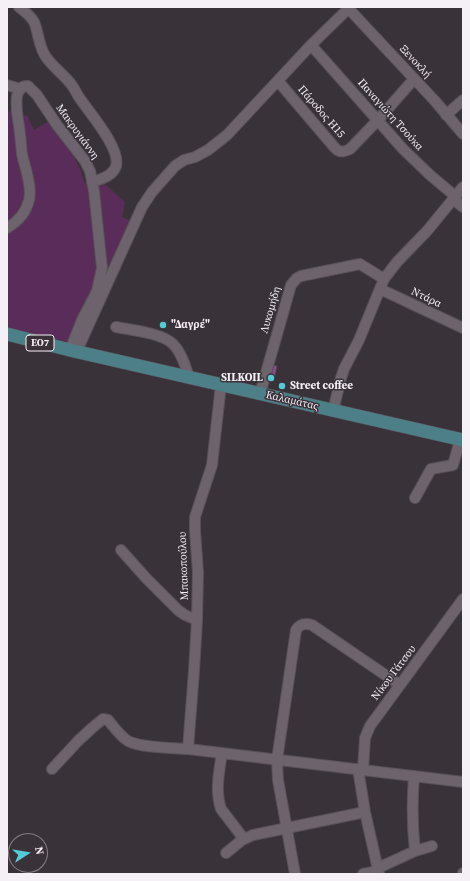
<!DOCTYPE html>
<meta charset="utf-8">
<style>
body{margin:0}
#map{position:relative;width:470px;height:881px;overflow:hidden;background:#3a3239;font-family:"Source Serif 4",serif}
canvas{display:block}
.frame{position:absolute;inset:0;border:8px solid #f5f0f5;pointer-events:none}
.north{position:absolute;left:8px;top:833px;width:40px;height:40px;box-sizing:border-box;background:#3a3239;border:1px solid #857e84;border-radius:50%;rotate:78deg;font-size:11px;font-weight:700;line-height:16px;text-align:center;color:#f5f0f5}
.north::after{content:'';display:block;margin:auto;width:14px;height:18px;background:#52cbd7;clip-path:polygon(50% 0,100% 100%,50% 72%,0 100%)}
</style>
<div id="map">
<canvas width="470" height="881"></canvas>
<div class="frame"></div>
<div class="north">N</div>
</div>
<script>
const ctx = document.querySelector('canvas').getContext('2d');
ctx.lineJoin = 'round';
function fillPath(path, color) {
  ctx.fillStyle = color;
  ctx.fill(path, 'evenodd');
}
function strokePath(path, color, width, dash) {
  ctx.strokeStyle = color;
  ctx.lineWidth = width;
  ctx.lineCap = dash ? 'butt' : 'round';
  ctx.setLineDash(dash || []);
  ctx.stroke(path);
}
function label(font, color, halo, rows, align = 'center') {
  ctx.font = font + ' "Source Serif 4",serif';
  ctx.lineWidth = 3;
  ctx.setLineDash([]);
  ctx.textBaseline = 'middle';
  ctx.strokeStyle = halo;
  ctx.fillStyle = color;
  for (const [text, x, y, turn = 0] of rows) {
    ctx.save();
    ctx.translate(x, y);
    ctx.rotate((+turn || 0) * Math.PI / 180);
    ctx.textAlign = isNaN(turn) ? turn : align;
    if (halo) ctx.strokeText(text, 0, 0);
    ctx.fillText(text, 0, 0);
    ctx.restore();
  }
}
const green = new Path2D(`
 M14,107L15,118L27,115L34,130L49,121L70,149L80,169L85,184L97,188L105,184L125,202L122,217L134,222L119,252L68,342L7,327V113Z`);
const building = new Path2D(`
 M274,365L277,366L274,381L270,380Z`);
const minor = new Path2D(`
 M19,7C25,12 31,16 34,22C39,33 38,46 46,57C53,67 63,74 71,84C75,89 77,95 81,100C90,113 121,149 116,166C113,176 101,179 92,182
 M348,8L435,101L463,134
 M311,45L403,149L430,175L455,196
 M278,81L335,148C340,153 344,152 350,149L378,120L414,79
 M7,85L20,89
 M446,115L463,100
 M453,199L463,207
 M7,228C19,221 26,213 29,200C30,195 30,189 29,184C28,174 24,164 22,154C21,143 20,131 18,120C17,111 12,85 28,86L37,95L57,125L85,161L90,171L94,191L102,268L97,291L82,320L70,350
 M380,289L463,328
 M116,327C131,330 162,333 173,344C181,352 186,367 189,378
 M80,344L142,207L152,192L175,166L184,160L195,157L208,150L227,135L311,45L350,7
 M260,394L291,285L297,278L301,276L360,264L384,279
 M333,411L341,378L344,369L359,340L384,279L397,262L427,231L463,187
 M415,498L431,469L453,465L460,440
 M121,550L146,578L179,611L185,615L197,620
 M188,749L194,671L197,620L198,572L195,531V517L212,465L221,385
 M222,753C219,772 215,791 221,809L244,839
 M52,769L78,741L92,728L103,719L108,720C114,727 120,736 128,741C141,748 173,748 188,749L463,782
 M358,769L365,812L379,874
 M363,770L365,738L370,726L463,599
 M414,776C412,802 412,826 415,851
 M226,853L242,840L253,835L365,812
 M378,868L415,851L432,846
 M295,874L278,780L277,760L296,630C300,624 305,623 312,625L400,685
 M363,874L378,871
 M463,874V873`);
const major = new Path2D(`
 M7,334L74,351L463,440`);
const markers = [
 [163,325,4,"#52cbd7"],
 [271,378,4,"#52cbd7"],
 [282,386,4,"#52cbd7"]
];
const shields = [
 [40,343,28]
];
const shieldNames = [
 ["ΕΟ7",40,343]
];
const streetNames = [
 ["Ξενοκλή",415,62,47],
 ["Πάροδος Η15",321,112,49],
 ["Παναγιώτη Τσούκα",390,115,48],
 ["Μακρυγιάννη",77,132,54],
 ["Ντάρα",426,298,25],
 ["Λυκομήδη",271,310,-74],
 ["Καλαμάτας",292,401,13],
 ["Μπακοπούλου",184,566,-92],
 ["Νίκου Γάτσου",394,673,-53]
];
const poiNames = [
 ["\"Δαγρέ\"",171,325],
 ["SILKOIL",263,378,"right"],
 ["Street coffee",290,386]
];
fillPath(green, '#592c59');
fillPath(building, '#8b4e8a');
strokePath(building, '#613761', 1);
strokePath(minor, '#585157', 12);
strokePath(major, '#585157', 14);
strokePath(minor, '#6c636c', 10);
strokePath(major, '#4d7f88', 13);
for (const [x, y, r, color] of markers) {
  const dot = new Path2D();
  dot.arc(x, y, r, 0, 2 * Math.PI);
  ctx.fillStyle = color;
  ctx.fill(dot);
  strokePath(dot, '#3a3239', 1.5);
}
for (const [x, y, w] of shields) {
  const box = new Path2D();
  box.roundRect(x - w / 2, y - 8, w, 16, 3);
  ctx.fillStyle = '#3a3239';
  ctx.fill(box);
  strokePath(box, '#f5f0f5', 1);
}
label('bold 10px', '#f5f0f5', null, shieldNames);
label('11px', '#f5f0f5', '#3a3239', streetNames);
label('bold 11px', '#f5f0f5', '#3a3239', poiNames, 'left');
</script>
